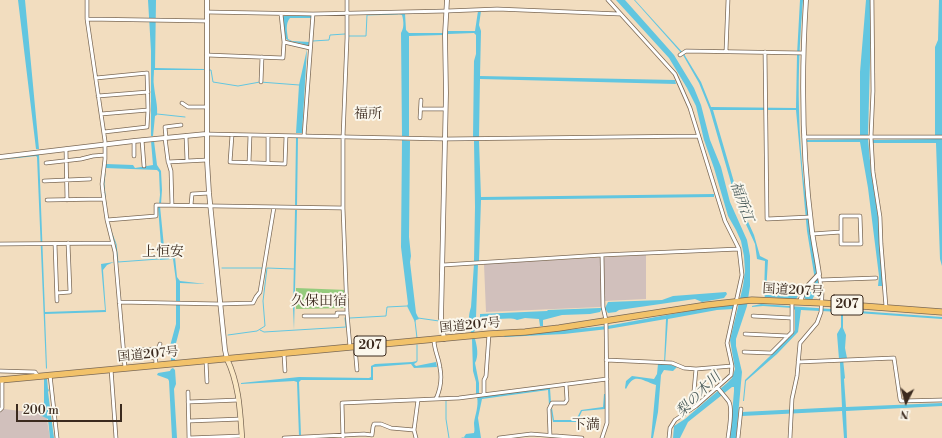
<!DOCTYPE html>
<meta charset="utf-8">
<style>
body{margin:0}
#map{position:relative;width:942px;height:438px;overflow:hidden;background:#f2ddbf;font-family:"Libre Bodoni",serif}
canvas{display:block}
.north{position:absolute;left:886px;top:382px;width:40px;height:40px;-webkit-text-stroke:3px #fbf7ec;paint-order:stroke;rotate:186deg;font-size:11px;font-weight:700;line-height:16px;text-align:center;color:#3b2a1e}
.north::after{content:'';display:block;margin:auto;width:14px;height:18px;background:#3b2a1e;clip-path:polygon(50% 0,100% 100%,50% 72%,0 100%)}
.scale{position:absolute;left:16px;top:404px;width:106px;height:18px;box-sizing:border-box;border:2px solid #3b2a1e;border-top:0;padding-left:5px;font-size:12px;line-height:14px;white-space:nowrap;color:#3b2a1e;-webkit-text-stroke:3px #fbf7ec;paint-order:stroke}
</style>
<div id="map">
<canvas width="942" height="438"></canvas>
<div class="north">N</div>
<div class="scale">200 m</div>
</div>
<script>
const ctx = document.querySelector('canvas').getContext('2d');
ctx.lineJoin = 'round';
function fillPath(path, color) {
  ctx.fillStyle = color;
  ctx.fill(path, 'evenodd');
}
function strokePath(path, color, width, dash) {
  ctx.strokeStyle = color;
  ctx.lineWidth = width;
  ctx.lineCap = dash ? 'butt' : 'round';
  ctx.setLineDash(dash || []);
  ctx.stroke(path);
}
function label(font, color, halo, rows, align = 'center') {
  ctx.font = font + ' "Libre Bodoni","Noto Serif JP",serif';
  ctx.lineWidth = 4;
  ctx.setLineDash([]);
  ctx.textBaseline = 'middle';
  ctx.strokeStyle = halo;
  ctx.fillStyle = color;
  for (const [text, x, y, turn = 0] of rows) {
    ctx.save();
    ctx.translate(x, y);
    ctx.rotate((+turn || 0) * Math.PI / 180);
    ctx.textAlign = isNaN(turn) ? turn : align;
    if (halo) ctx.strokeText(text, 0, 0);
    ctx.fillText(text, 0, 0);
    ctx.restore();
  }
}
const industrial = new Path2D(`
 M646,255V299L605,301L600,307L486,312L484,264Z
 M4,409L46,414L50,438H0V412Z`);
const green = new Path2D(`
 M296,288L347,290L349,308L296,309Z`);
const water = new Path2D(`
 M18,0H25L39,149H36Z
 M148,0H156L155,68L204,69V70H154C154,75 153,81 154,86C155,96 158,106 157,115L155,116L153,136H151V51Z
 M616,0H625L674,55L694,88L701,105L710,140L721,167L730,202L747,240L750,256V286L747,306L736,339V346L742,372L736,438H730L734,391V387H732L688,422L680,438H673L674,426L685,419L727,383L732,378L735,369L730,340L743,286L745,271L744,256L741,241L736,230L728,216L714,168L704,140L696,106L687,88L669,58Z
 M634,0H635L684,54L701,82L711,107L796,108L797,55L800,0H803C800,36 798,73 799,109C800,166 808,223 819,278V286L812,300H806L804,297L805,291L815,280L807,231L796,110H713L741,206L754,235L760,256L768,260L766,293L768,294L798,296L796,299L765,297L764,295L765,261L757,259L755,244L738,207L710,110L699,83L683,55Z
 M866,0H870L871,26L868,135H860V72Z
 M939,0H942V266L940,259L936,143H872V140L935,139V47L938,40Z
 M478,11H481L479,25L481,31L480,76L675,80L676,84L480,79L479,137L473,138L474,61L476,54V35L474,33L448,34V31H475Z
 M400,13H405L406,30L409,33H443V35L409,36V136H402L401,33C404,28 404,22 402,15L398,14Z
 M284,16H312V18H290C285,24 287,32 288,39L292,41L309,42L308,47C302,41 293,44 286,39L282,17Z
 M307,49L302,133H296L299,85Z
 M296,138H298L297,206H295Z
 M868,139L871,172L878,217L883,286H878L879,276L868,188L860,142H806V140Z
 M402,140L410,141L409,237L411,256L410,262L416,313L419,319L416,320L415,322L407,306L408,304L401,247Z
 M151,141H154L157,165L161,171L162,190L161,204H159L160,195L159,172L157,170L105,168L106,164L133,165L135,168L153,165Z
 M474,141H479L481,197L714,194V197L481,200L479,261H474L475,207Z
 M39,154L45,312L105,310L101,264L114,262L107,265L103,270L106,312L45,314L47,368L46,369L37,157L36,156L0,160Z
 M160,206L165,257H175L177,277L180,281L206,284L180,283V328L175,347V360L171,361V350L170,346L176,324V281L173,259L160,260L159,258L162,257L158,207Z
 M295,210H297L294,330L293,308Z
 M474,264H478L476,317L478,319H476L474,334H472C468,326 468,316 471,307Z
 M726,292L727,294L724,298L702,302L695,299L619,310L616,312L608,313L606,310H601L600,312L590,314L562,315L543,320V326H540L539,319L525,318L517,320C510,316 491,321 481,320L480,319V314L547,311L548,310L600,308H605L608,302L662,300L673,296Z
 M761,304L942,317V319L843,312V328L846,335L845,348L847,358L843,359L845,378L844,379L846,407L942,403V406L846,411L847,438H844L842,411L742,416V412L842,407L840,363L841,359H839L837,334L841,327V312L801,310L798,332L777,354L746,381L744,401H743L745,380L793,334L795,330V310L793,308L763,306L752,307V306Z
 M734,305L733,309L717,310L668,319L665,363L677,367L673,371L664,370L661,375L658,412L653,438H651L656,385C641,380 634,372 626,389L625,388L626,381L632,376L654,379L657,374L658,364H664L666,319L608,329L564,334L505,337L503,336L607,326L705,308Z
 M472,339H475C477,346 479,356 475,363L479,383V393L476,394V382L473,371Z
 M417,361V362L414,364L416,366L436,362L437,367L414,368L411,364L373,367V380H301L299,382L301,435L299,436L297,382L294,381L241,384V383L299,377L369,378L371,377V366L375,364L412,362Z
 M173,368L175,370L176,384L174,389L177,438H172L169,381L168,379L157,375L158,373L170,371L171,369Z
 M44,379H47L48,389L49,390L48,392L54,438H50L48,419L40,415L39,413L44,411Z
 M550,388L551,403L549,405L548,390L482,399L478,418L481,438H465L464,437L466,434L474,433C475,430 474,427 474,423C475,415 479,406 477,397Z
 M604,394H605V409L582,411L577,422H553L551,410L552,408L554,420H576L581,410L603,407Z`);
const stream = new Path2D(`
 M349,36H366L367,15L398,14
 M313,41L329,40L330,35L345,34
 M209,70H211L213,82L238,86L260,82L299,85
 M157,114L185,117
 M105,174L104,184L106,205
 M111,231L116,244L118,262L159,259
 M222,268H262
 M350,318L386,316L387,307L407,306
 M418,318L439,321
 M415,321L417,338
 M444,321L451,320
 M260,330L264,332L346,327L345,318
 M228,335L257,331L265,326L263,301L267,268L294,269
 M417,345V361
 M446,401V419L449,438
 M462,438H465`);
const minor = new Path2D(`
 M87,0V19L105,141V159L102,184L103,193L107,220L115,252L125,368
 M347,0V38L343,137V208L347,313L350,347
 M608,0L675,74L690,108L725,221L739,249L742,275L727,343L732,366L731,375L696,406L675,420L670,428L669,438
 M872,0L873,91L871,137L873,172L880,217L881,244L886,307
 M207,12L313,14L447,11L497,9L620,14
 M87,19L207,21
 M284,42L310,48
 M726,51L728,0
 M765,52L767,219L810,217
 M207,55L283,58L284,42L281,14
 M680,55L686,51L802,53
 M96,78L147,73L148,110L147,127L104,132
 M261,82L262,57
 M98,96L148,92
 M182,103L188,107H206
 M421,109H445
 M101,114L148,110
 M420,118L421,100
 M206,134L445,139L698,136
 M232,135L230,162L285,164L286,136
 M186,136L187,161
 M304,136L313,14
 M804,137H942
 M165,138L168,161L171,171L172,205
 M166,138L165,127L181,125
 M142,140L144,166
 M66,149L67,200
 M134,156V141
 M168,162L207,160
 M46,163L81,159L93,156L105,155
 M249,163L250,135
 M268,163V136
 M44,181L90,179
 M47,200L103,199
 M191,205L192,194L209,193
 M841,216H860L861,244H841Z
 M107,220L156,216V205L343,208
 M812,234L841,232
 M0,244L113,243
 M55,244L57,301
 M602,255L603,307L606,320L607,399V423L602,438
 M443,265L602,255L739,249
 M820,280L876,278
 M57,293L70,292L68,243
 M119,302L220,304L253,303L256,297L260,292L274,207
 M304,316H337V313H347
 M753,316L791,318
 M745,334L788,336
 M434,340C434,350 439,358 440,368C442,378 440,390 436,399
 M355,347L357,370
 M155,349L156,365
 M123,351L131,350L158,349L160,344
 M127,351L129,359L155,357
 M744,352L771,353L792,332V302
 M284,354L285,371
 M606,360L672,363L684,368L696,369L732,366
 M206,361L207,382
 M798,362L894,358L900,399L901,401L942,400
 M111,369L116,438
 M0,371L35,372L38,376
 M50,375L57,438
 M715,382V368
 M717,387C720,391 728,400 729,402C733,410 729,429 728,438
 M188,392L189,438L242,436
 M484,394V380L486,376L489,334
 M188,402L239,400
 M692,404L693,402L696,369
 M0,410L2,408V380
 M189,421L241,419
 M550,435L549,409L552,403H565L567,400L566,384
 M284,438L364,434L372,435L373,427L374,424H381L391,428L414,430
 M343,438L342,403L459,398L607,379
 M416,438L414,430L418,400
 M499,438L531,434L582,438
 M738,438L741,409
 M790,438L792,399L797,376L800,343L817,323L821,312L822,294L819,274`);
const tertiary = new Path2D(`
 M207,0V160L209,193L225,350L227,359
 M0,157L134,141L206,134
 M800,302L804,290L819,274C817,259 814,246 812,231C802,154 801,78 806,0
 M444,339L441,318L446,93L445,35L447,0`);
const secondary = new Path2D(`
 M227,359C239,384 240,410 242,438`);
const trunk = new Path2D(`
 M0,380L489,334L525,332L559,328L707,305L752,300L822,303L942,312`);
const shields = [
 [847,305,32],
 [370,346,32]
];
const shieldNames = [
 ["207",847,305],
 ["207",370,346]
];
const streetNames = [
 ["国道207号",793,291,3],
 ["国道207号",470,326,-5],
 ["国道207号",148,355,-5]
];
const neighbourhoodNames = [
 ["福所",368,115],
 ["上恒安",163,253],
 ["久保田宿",319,302],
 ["下満",586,426]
];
const waterNames = [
 ["福所江",741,202,70],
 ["梨の木川",699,395,-45]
];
fillPath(industrial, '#d1c0bc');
fillPath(green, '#94cb7d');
fillPath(water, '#62c6e0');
strokePath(stream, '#62c6e0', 1);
strokePath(minor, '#7b6956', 4.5);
strokePath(tertiary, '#7b6956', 5.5);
strokePath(secondary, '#7b6956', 6);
strokePath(trunk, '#7b6956', 7);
strokePath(minor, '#fff', 3);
strokePath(tertiary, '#fff', 4);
strokePath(secondary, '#fae7c3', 4.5);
strokePath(trunk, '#f2c26a', 5.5);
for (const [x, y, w] of shields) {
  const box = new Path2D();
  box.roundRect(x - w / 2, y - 10, w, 20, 3);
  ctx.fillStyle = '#fbf7ec';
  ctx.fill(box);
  strokePath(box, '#3b2a1e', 1);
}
label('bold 12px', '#3b2a1e', null, shieldNames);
label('13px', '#3b2a1e', '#fbf7ec', streetNames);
label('14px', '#3b2a1e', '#fbf7ec', neighbourhoodNames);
label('italic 14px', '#475958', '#fbf7ec', waterNames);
</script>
